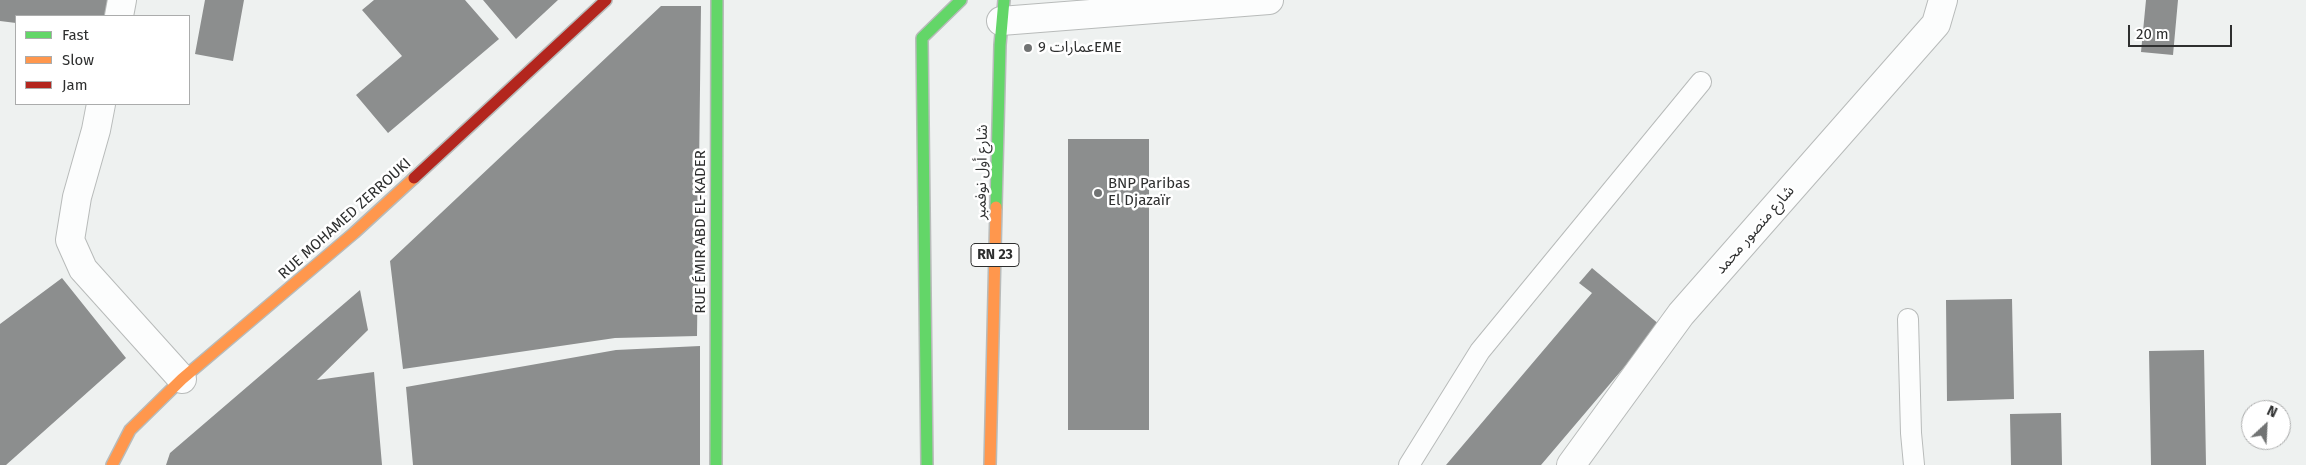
<!DOCTYPE html>
<meta charset="utf-8">
<style>
body{margin:0}
#map{position:relative;width:2306px;height:465px;overflow:hidden;background:#eef1f0;font-family:"Fira Sans",sans-serif}
canvas{display:block}
.legend{position:absolute;left:15px;top:15px;width:175px;height:90px;box-sizing:border-box;background:#fff;border:1px solid #abacac;margin:0;padding:6px 9px;list-style:none;font-size:15px;color:#2e2f2f}
.legend li{display:flex;align-items:center;gap:10px;height:25px}
.legend b{width:25px;border:1px solid #abacac}
.north{position:absolute;left:2241px;top:400px;width:50px;height:50px;box-sizing:border-box;background:#fff;border:1px solid #abacac;border-radius:50%;rotate:25deg;font-size:14px;font-weight:700;line-height:20px;text-align:center;color:#2e2f2f}
.north::after{content:'';display:block;margin:auto;width:18px;height:22px;background:#717373;clip-path:polygon(50% 0,100% 100%,50% 72%,0 100%)}
.scale{position:absolute;left:2128px;top:25px;width:104px;height:22px;box-sizing:border-box;border:2px solid #2e2f2f;border-top:0;padding-left:6px;font-size:15px;line-height:18px;white-space:nowrap;color:#2e2f2f;-webkit-text-stroke:4px #fff;paint-order:stroke}
</style>
<div id="map">
<canvas width="2306" height="465"></canvas>
<ul class="legend">
<li><b style="height:6px;background:#63d668"></b>Fast</li>
<li><b style="height:6px;background:#ff974d"></b>Slow</li>
<li><b style="height:6px;background:#b3261e"></b>Jam</li>
</ul>
<div class="north">N</div>
<div class="scale">20 m</div>
</div>
<script>
const ctx = document.querySelector('canvas').getContext('2d');
ctx.lineJoin = 'round';
function fillPath(path, color) {
  ctx.fillStyle = color;
  ctx.fill(path, 'evenodd');
}
function strokePath(path, color, width, dash) {
  ctx.strokeStyle = color;
  ctx.lineWidth = width;
  ctx.lineCap = dash ? 'butt' : 'round';
  ctx.setLineDash(dash || []);
  ctx.stroke(path);
}
function label(font, color, halo, rows, align = 'center') {
  ctx.font = font + ' "Fira Sans","Noto Sans Arabic",sans-serif';
  ctx.lineWidth = 5;
  ctx.setLineDash([]);
  ctx.textBaseline = 'middle';
  ctx.strokeStyle = halo;
  ctx.fillStyle = color;
  for (const [text, x, y, turn = 0] of rows) {
    ctx.save();
    ctx.translate(x, y);
    ctx.rotate((+turn || 0) * Math.PI / 180);
    ctx.textAlign = isNaN(turn) ? turn : align;
    if (halo) ctx.strokeText(text, 0, 0);
    ctx.fillText(text, 0, 0);
    ctx.restore();
  }
}
const building = new Path2D(`
 M0,0H112L110,16H16V23L0,21Z
 M205,0H244L233,61L195,54Z
 M374,0H465L499,39L388,133L356,95L402,56L362,10Z
 M483,0H558L516,39Z
 M2146,0H2178L2173,55L2141,52Z
 M661,6H701L697,336L615,338L403,369L390,261Z
 M1068,139H1149V430H1068Z
 M1592,268L1660,325L1541,465H1446L1592,293L1579,283Z
 M62,278L126,358L6,465H0V324Z
 M360,290L368,330L317,380L374,372L382,465H166L170,453Z
 M2012,299L2014,399L1947,401L1946,300Z
 M700,346V465H413L406,387L616,350Z
 M2204,350L2206,465H2151L2149,351Z
 M2061,413L2062,465H2011L2010,414Z`);
const lane = new Path2D(`
 M1908,319L1911,433L1914,465
 M1409,465L1480,351L1701,82`);
const street = new Path2D(`
 M119,16L122,0
 M1001,21L1269,0
 M101,104L96,130L77,197L70,240L83,269L182,379
 M1571,465L1681,314L1936,24L1943,0`);
const fast = new Path2D(`
 M996,207L1000,45L1004,0
 M716,465L717,0
 M927,465L922,38L961,0`);
const slow = new Path2D(`
 M112,465L130,430L182,379L354,233L414,178
 M990,465L996,207`);
const jam = new Path2D(`
 M414,178L606,0`);
const markers = [
 [1028,48,5,"#717373"],
 [1098,193,5,"#717373"]
];
const shields = [
 [995,255,48]
];
const shieldNames = [
 ["RN 23",995,255]
];
const poiNames = [
 ["عمارات 9EME",1038,48],
 ["BNP Paribas",1108,184],
 ["El Djazaïr",1108,201]
];
const streetNames = [
 ["شارع أول نوفمبر",982,172,-89],
 ["RUE MOHAMED ZERROUKI",345,219,-42],
 ["شارع منصور محمد",1755,230,-49],
 ["RUE ÉMIR ABD EL-KADER",701,232,-90]
];
fillPath(building, '#8c8e8e');
strokePath(lane, '#b8bbba', 22);
strokePath(street, '#b8bbba', 30);
strokePath(fast, '#b8bbba', 14);
strokePath(slow, '#b8bbba', 14);
strokePath(jam, '#b8bbba', 14);
strokePath(lane, '#fcfdfd', 20);
strokePath(street, '#fcfdfd', 28);
strokePath(fast, '#63d668', 11);
strokePath(slow, '#ff974d', 11);
strokePath(jam, '#b3261e', 11);
for (const [x, y, r, color] of markers) {
  const dot = new Path2D();
  dot.arc(x, y, r, 0, 2 * Math.PI);
  ctx.fillStyle = color;
  ctx.fill(dot);
  strokePath(dot, '#fff', 2);
}
for (const [x, y, w] of shields) {
  const box = new Path2D();
  box.roundRect(x - w / 2, y - 11.5, w, 23, 4);
  ctx.fillStyle = '#fff';
  ctx.fill(box);
  strokePath(box, '#2e2f2f', 1);
}
label('bold 14px', '#2e2f2f', null, shieldNames);
label('15px', '#2e2f2f', '#fff', poiNames, 'left');
label('15px', '#2e2f2f', '#fff', streetNames);
</script>
